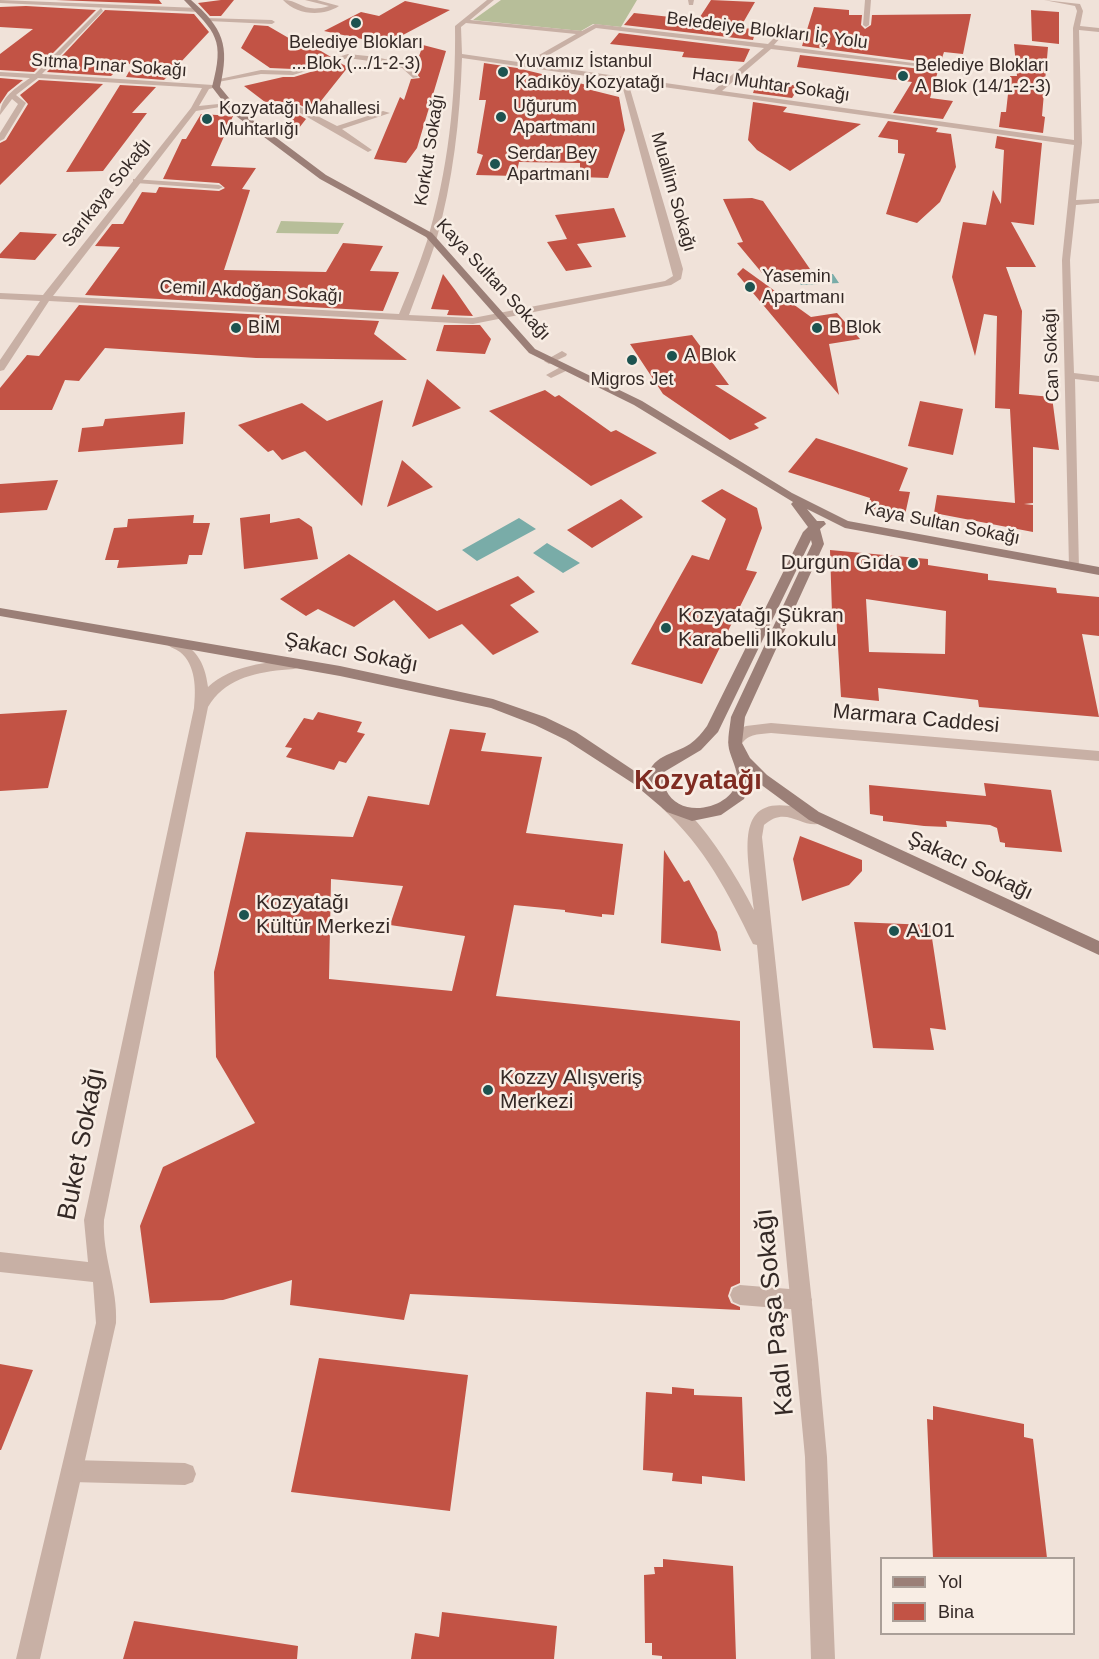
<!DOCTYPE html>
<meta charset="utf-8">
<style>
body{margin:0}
#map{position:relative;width:1099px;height:1659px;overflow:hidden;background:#f0e2d9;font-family:Arial,sans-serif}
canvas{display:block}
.legend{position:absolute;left:880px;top:1557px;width:195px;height:78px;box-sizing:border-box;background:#f8ede4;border:2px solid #aa9f98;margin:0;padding:8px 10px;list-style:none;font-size:18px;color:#342926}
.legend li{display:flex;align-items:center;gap:12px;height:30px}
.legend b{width:30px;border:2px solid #aa9f98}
</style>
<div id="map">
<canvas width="1099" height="1659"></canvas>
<ul class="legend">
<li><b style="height:8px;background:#9b7f77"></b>Yol</li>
<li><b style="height:16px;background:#c25345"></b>Bina</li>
</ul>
</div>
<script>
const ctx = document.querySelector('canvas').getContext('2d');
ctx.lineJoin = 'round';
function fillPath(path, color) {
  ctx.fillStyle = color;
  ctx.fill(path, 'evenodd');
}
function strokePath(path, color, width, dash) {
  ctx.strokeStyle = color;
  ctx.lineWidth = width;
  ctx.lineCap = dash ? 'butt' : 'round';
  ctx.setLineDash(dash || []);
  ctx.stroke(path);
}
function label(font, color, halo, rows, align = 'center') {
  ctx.font = font + ' Arial,sans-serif';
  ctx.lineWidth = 5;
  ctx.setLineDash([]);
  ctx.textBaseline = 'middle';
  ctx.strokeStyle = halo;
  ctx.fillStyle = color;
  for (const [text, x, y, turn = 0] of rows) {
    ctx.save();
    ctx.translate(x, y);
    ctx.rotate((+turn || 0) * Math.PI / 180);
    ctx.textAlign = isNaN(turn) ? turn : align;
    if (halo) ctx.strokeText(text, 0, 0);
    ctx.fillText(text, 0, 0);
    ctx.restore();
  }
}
const green = new Path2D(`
 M501,0H637L621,27L593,24L581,31L473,20Z
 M281,221L344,223L338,234L276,233Z`);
const water = new Path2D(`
 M833,274L839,283L801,285L795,276Z
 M519,518L536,529L477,561L462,550Z
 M547,543L580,563L563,573L533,553Z`);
const building = new Path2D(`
 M56,0H159L162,4Z
 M221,0H234L221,16H210L198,3Z
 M711,0L755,2L740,28L756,29L753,40L624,25L634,13L698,20Z
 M405,1L450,10L386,44L324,31L361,12L379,16Z
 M0,7L26,6L96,10L34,72L0,70V54L33,29L0,27Z
 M814,7L849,10V15H862L861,25L865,29L871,25L872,15L971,14L963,54L944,52L940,64L802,46Z
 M105,10L194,14L209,32L164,80L126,77L132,66L126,61L111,76L47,72Z
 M1031,10L1059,12V44L1032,41Z
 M254,25L268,26L299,44L304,41L331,57L293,69L270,68L241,48Z
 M619,33L750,49L744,62L682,57L684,52L610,44Z
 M1014,44L1048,47L1042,116L1045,117L1043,133L999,127L1001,112H1006L1010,76H1017Z
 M423,45L446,51L417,148L406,163L374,159L400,97L404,100L411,79L420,78L414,70Z
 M800,55L938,71L930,98L953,101L943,119L893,113L912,82L797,67Z
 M340,63L348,67L313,111L300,105L277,101L265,102L244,86L283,77H294Z
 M484,63L517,68L587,85L583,88L619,97L625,130L608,178L580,177V163L519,162L516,176L476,175L483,155L477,153L486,100H479Z
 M0,78L23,80L8,92L0,104Z
 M39,80L103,84L0,185V143L6,140L28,104L20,95Z
 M801,84L792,98L753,93L754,90Z
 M120,85L156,87L132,113H147L103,171L66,172Z
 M753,102L787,107L783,112L861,124L790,171L757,150L748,140Z
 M274,110L294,112L306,119L299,128Z
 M201,114L233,116L211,166L256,168L242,189L250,190L224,270L326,272L343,243L383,246L370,271L399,272L383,311L85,295L120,247L95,246L112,224H123L142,192L156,193L159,187L219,191L225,188L219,183L163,179L182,139H186Z
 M888,121L938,128L936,132L951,134L956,167L940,202L917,223L886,214L905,154L898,153V140L878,137Z
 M997,136L1042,143L1034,225L1011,222L1036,267H1006L1022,311L1019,394L1052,397L1059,450L1033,447V503L1024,504L1033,505V532L934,513L937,495L1015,503L1010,409L995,408L997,316L984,314L975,356L952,277L963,222L986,225L993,190L1001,204L1004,150L995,148Z
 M752,198L763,201L810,269L762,273L737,243L743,242L723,199Z
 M614,208L626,237L577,244L592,267L566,271L547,242L567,239L555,215Z
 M20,232L57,234L35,260L0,258V254Z
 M743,268L811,317L837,313L860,339L829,344L839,395L737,274Z
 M443,274L455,290L473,316L447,315L449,310L431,309Z
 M79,305L379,321L374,334L407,360L256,358L105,348L79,381L65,380L52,410H0V388L27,355L39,356Z
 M444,325H480L491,339L485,354L436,351Z
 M692,335L729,385H715L767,418L754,424L759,428L730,440L663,394L630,344Z
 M427,379L461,408L412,427Z
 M545,390L555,397L559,395L611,432L616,430L657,453L591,486L489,411Z
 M383,400L362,506L305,451L282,460L273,450L268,452L238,425L302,403L327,421Z
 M920,401L963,409L953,455L908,446Z
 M185,412L183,444L78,452L82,428L103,426L105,419Z
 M816,438L908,468L899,491L910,492L905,515L868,508L870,498L788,472Z
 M402,460L433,487L387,507Z
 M58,480L47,510L0,513V484Z
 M722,489L757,508L762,528L746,570L757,572L702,684L631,664L692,555L709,560L726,519L701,501Z
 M621,499L643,517L592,548L567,530Z
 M270,514V523L299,518L312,527L318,559L244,569L240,518Z
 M194,515L193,523H210L202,555H189L187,564L117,568L119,560H105L114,528L127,527L128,519Z
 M830,550L928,559V565L988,574V580L1056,588L1057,593L1099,597V636L1082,634L1099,717L979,707L978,700L878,688L879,701L841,697L836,613H832ZM866,599L946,611L945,654L869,652Z
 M349,554L437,611L518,576L535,592L510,605L539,632L493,655L462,624L429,639L394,600L354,627L318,609L306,616L280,599Z
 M67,710L48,788L0,791V714Z
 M318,712L362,722L357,732L365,734L346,763L339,761L334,770L286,757L292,748L285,747L304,718L313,720Z
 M450,729L486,733L481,751L542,757L526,833L623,844L614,915L602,914V917L565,912V910L514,905L496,996L740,1021V1283L731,1287L728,1296L731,1303L740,1307V1310L410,1294L404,1320L290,1305L292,1280L223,1300L150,1303L140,1226L163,1167L255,1123L216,1057L214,972L246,832L353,837L368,796L429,805ZM331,879L403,886L390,925L465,936L452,991L329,979Z
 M984,783L1051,790L1062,852L1005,847V843L1000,842L997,828L990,825L946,821L947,827L924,826L883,821V816L870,814L869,785L986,796Z
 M800,836L862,860V871L849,885L802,901L793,859Z
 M664,850L684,882L689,880L717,932L721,951L661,943Z
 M854,922L930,925L946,1030L930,1028L934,1050L873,1048Z
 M319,1358L468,1375L450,1511L291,1492Z
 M0,1364L33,1370L1,1450H0Z
 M672,1387L694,1389V1395L742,1397L745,1481L702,1476V1484L672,1481L673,1473L643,1470L646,1392L672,1394Z
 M933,1406L1024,1424V1437L1033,1439L1047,1558H933L927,1419L933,1420Z
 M663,1559L733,1566L736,1659H662V1656L652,1655V1643H645L644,1575L655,1574L654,1567H663Z
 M442,1612L557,1626L554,1659H411L415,1633L439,1637Z
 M134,1621L298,1646L297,1659H123Z`);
const lane = new Path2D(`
 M206,18L272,20L275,22L272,24L208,21Z
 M348,54C374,57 400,57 418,77L413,78L402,68L391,64L348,58L293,75L261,74L218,82L215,80L261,70L293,71Z
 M277,103L300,107L337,126L383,111L390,113L342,129L372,150L368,152L295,110L277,107L233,112L229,110Z
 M133,179L219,185L223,187L219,189L136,183H133Z
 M562,351L567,354L566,356L549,364L544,361Z
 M564,365L569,368L568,370L551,378L546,375Z
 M740,1285L802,1290L809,1293L812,1300L809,1307L802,1310L740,1305L733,1302L730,1295L733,1288Z
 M72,1460L185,1463L193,1466L196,1474L193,1482L185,1485L72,1482L64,1479L61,1471L64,1463Z`);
const street = new Path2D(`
 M0,0L199,8L202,10L199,12L0,3Z
 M283,0C301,0 303,14 329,6L305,0H317L339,6C322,17 297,15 283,0Z
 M487,0H494L470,20L582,31L595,24L768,44L786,26L789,28L774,45L944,67L941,69L771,49L722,91L1074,140L1073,28L1077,11L1075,6L1044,0L1080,4L1083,11L1080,26L1099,28V32L1079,30L1082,143L1076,200L1099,199V203L1076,205L1070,260L1074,373L1099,376V382L1075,379L1079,570H1071L1069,567L1062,260L1074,145L628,82L683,269L681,279L671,285L473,324L49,301L4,370L0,371V360L40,301L0,299V293L43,295L191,108L202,88L38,78L16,95L26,103L4,139L0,141V133L18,104L12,99L0,115C0,97 16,88 30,78L0,76V72L35,74L101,8L103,11L42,74L213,85L217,87L209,89L199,106L228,103L232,105L196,111L53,296L399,314C409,290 419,266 427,241C448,172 456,97 455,26ZM466,23L576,34L525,63L462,54L461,27ZM596,28L764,48L714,90L533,64ZM462,58L621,81L673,276L665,281L473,318L409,315C418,290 428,266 436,241C453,182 460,119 462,58Z
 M688,0H694L693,5H689Z
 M865,0H871L869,25L866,27L863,25Z
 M170,638C195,645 205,662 208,687C232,665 267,662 297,659L304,664C298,670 290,669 282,670C252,673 224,680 208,707L104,1220C102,1255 118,1288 116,1323L40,1659H16L96,1323L93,1282L0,1272V1252L88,1262L84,1220L194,708C196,689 196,665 180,652C175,648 168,647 164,642Z
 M771,723L1099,751V761L771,733C757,735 747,733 740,747L735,748L728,743L732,732L746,726Z
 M667,798C697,808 740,882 754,910C747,847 728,780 822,815L824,819L822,823C802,830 787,804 764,825L762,837L818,1359L827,1457L835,1659H811L805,1457L757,945L753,944C727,891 706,849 662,808L660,804Z`);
const secondary = new Path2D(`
 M184,0H191C223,28 230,45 220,87L238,109L326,175L432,233L535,349L642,401L792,493L848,521L1099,567V575L845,528L807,509L817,521H824L826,524L820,529L824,544L745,717L742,743L750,758L767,775L819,812L1099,941V955L809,820L752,778L744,799L721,815L692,821L667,812L634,784L566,740L535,725L491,708L340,676L0,616V608L340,666L493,699L545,717L576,732L648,780C648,756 675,754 690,744C697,739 702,733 707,726L803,532L808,527L791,504L793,502L634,405L529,353L426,237L320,179L232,113L212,87C225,39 216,33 184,0ZM811,540L812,544L731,717C730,727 727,739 729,749C731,758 738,770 737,780C734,807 681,822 666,790C663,784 662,778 664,772L701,750L718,732Z`);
const markers = [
 [356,23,6,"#1d5350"],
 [503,72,6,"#1d5350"],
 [903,76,6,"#1d5350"],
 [501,117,6,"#1d5350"],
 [207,119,6,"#1d5350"],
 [495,164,6,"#1d5350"],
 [750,287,6,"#1d5350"],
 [236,328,6,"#1d5350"],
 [817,328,6,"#1d5350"],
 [672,356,6,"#1d5350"],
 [632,360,6,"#1d5350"],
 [913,563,6,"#1d5350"],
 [666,628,6,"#1d5350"],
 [244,915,6,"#1d5350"],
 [894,931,6,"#1d5350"],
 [488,1090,6,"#1d5350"]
];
const farStreetnames = [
 ["Beledeiye Blokları İç Yolu",767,31,7],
 ["Sıtma Pınar Sokağı",109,66,4],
 ["Hacı Muhtar Sokağı",771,85,8],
 ["Korkut Sokağı",430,150,-81],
 ["Muallim Sokağı",673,192,74],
 ["Sarıkaya Sokağı",107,193,-52],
 ["Kaya Sultan Sokağı",493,280,47],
 ["Cemil Akdoğan Sokağı",251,292,3],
 ["Can Sokağı",1052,355,-92],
 ["Kaya Sultan Sokağı",942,524,11]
];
const farPoinames = [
 ["Belediye Blokları",356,43,"center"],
 ["...Blok (.../1-2-3)",356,64,"center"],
 ["Yuvamız İstanbul",515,62],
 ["Kadıköy Kozyatağı",515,83],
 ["Belediye Blokları",915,66],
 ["A Blok (14/1-2-3)",915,87],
 ["Uğurum",513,107],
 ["Apartmanı",513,128],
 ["Kozyatağı Mahallesi",219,109],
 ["Muhtarlığı",219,130],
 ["Serdar Bey",507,154],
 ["Apartmanı",507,175],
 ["Yasemin",762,277],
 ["Apartmanı",762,298],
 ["BİM",248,328],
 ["B Blok",829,328],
 ["A Blok",684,356],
 ["Migros Jet",632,380,"center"]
];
const poiNames = [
 ["Durgun Gıda",901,563,"right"],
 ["Kozyatağı Şükran",678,616],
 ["Karabelli İlkokulu",678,640],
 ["Kozyatağı",256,903],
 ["Kültür Merkezi",256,927],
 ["A101",906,931],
 ["Kozzy Alışveriş",500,1078],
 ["Merkezi",500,1102]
];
const streetNames = [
 ["Şakacı Sokağı",351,653,11],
 ["Marmara Caddesi",916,719,5],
 ["Şakacı Sokağı",970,866,25]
];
const nearStreetnames = [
 ["Buket Sokağı",82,1144,-79],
 ["Kadı Paşa Sokağı",775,1312,-96]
];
const districtNames = [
 ["Kozyatağı",698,782]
];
fillPath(green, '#b7be99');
fillPath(water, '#79aca8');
fillPath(building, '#c25345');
fillPath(lane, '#c8b0a5');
fillPath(street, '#c8b0a5');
fillPath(secondary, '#9b7f77');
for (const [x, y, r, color] of markers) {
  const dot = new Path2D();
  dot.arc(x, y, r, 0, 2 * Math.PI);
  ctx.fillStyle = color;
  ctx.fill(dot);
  strokePath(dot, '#f8ede4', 2);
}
label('18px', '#342926', '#f8ede4', farStreetnames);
label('18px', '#342926', '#f8ede4', farPoinames, 'left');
label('21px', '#342926', '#f8ede4', poiNames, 'left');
label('21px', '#342926', '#f8ede4', streetNames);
label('26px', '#342926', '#f8ede4', nearStreetnames);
label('bold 27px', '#802c22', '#f8ede4', districtNames);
</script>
